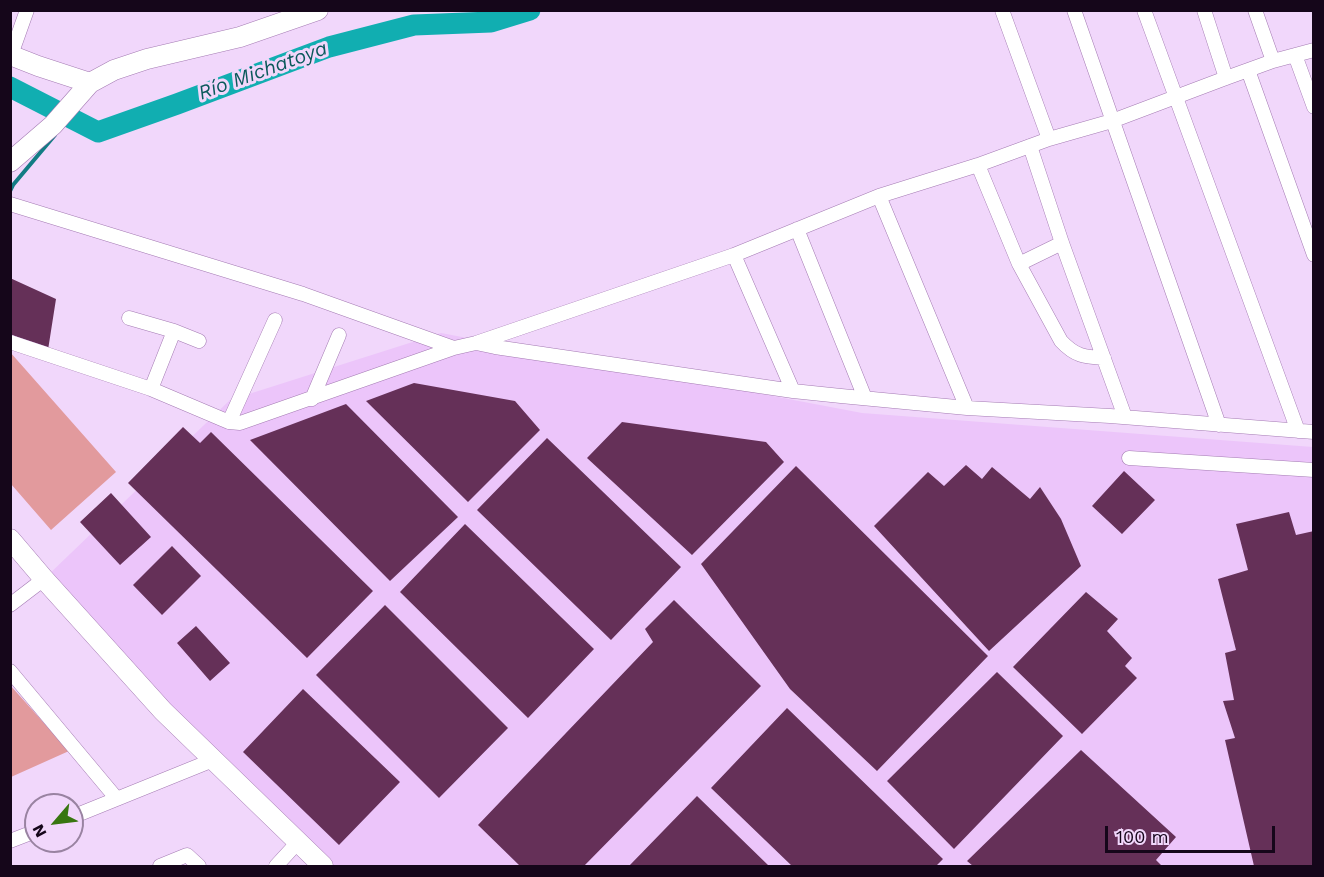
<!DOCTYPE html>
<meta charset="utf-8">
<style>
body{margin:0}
#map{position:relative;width:1324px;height:877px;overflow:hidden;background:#f1d7fb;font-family:"Work Sans",sans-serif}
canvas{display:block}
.frame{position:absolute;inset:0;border:12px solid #15061a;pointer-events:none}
.north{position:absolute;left:24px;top:793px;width:60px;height:60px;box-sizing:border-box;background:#f1d7fb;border:2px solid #9983a1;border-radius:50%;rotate:242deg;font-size:16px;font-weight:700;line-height:24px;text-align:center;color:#15061a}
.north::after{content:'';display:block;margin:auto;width:21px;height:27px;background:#387610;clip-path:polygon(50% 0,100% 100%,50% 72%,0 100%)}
.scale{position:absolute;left:1105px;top:826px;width:170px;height:27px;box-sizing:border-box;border:3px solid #15061a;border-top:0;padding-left:8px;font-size:18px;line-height:21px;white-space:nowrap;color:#15061a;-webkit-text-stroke:4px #f1d7fb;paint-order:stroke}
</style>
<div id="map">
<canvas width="1324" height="877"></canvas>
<div class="frame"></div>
<div class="north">N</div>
<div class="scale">100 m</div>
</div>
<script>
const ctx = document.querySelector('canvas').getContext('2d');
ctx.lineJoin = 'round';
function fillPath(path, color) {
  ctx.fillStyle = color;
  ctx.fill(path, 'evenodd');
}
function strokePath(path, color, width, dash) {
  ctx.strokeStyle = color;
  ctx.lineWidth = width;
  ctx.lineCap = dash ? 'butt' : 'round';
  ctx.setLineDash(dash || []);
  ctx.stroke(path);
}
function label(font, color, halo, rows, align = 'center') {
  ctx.font = font + ' "Work Sans",sans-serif';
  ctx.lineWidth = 6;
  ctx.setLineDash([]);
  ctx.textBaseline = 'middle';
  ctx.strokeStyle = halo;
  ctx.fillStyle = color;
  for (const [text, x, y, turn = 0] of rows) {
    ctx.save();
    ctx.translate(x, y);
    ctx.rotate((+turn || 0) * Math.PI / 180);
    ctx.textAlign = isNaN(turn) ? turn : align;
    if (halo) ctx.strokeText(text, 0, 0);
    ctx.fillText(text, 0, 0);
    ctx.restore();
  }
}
const built = new Path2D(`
 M441,333L862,413L1313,447V866H323L44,579L230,400Z`);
const green = new Path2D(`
 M10,352L116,472L51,530L11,484Z
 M10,685L69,751L11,777H10Z`);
const stream = new Path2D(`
 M10,191L13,185L55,135`);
const river = new Path2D(`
 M10,87L98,132L177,104L329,47L414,25L491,22L530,10`);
const building = new Path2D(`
 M10,278L56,299L48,350L10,334Z
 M414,383L515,401L540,430L468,502L366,401Z
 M346,404L458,517L390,581L250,440Z
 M622,422L766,442L784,462L692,555L587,458Z
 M183,427L200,443L211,432L373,591L307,658L128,483Z
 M547,438L681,567L611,640L477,510Z
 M966,465L982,479L992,467L1030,499L1040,487L1061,519L1081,566L989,651L874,526L928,472L944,486Z
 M796,466L988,656L877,771L790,689L701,564Z
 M1124,471L1155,500L1122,534L1092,506Z
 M111,493L151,537L120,565L80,522Z
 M1289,512L1296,535L1314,531V866H1254L1225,740L1235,738L1223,701L1234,700L1225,653L1236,650L1218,579L1248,570L1236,524Z
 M465,524L594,649L528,718L400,592Z
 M172,546L201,576L162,615L133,585Z
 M1086,592L1118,619L1107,631L1132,658L1125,666L1137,678L1082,734L1013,667Z
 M674,600L761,686L584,866H520L478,825L653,642L645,629Z
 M385,605L508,728L439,798L316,675Z
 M196,626L230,663L210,681L177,643Z
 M997,672L1063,736L954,849L887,781Z
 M303,689L400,782L339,845L243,752Z
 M787,708L943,859L936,866H792L711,788Z
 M1081,750L1176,837L1156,860L1162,866H973L967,861Z
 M697,796L769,866H629Z`);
const street = new Path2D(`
 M1002,10L1049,139
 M1074,10L1219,425
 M1144,10L1298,431
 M1204,10L1226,78
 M1255,10L1273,61
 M11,55L27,10
 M1295,55L1314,107
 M1248,70L1314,255
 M1030,146L1062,243L1125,417
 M978,165L1019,264L1061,341C1075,356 1084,357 1104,358
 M879,196L967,408
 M10,204L303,294L454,348
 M797,229L865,398
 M734,255L793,391
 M1019,264L1062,243
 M129,318L174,331L199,341
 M10,342L151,389L229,422L240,423L454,348L476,343L734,255L879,196L978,165L1049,139L1112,121L1226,78L1273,61L1314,50
 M476,343L495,347L793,391L841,396L967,408L1110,416L1314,432
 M151,389L174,331
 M312,399L339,335
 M229,422L275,320
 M1129,458L1314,470
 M10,605L44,579
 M10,671L117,799
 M72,817L213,760
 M10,841L36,831
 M160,866L187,855L199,866
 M276,866L298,842`);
const secondary = new Path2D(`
 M10,55L38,66L90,83
 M10,162L53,125L90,83L114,70L147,59L240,37L318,10
 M10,539L44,579L163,711L323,866`);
const waterNames = [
 ["Río Michatoya",263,71,-20]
];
fillPath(built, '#ecc5fa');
fillPath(green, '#e29a9d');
strokePath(stream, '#127c84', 4);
strokePath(river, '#11aeb1', 21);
fillPath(building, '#653058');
strokePath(street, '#a47bb3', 15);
strokePath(secondary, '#a47bb3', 21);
strokePath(street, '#fff', 14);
strokePath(secondary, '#fff', 20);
label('italic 20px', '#0a595b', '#f1d7fb', waterNames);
</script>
